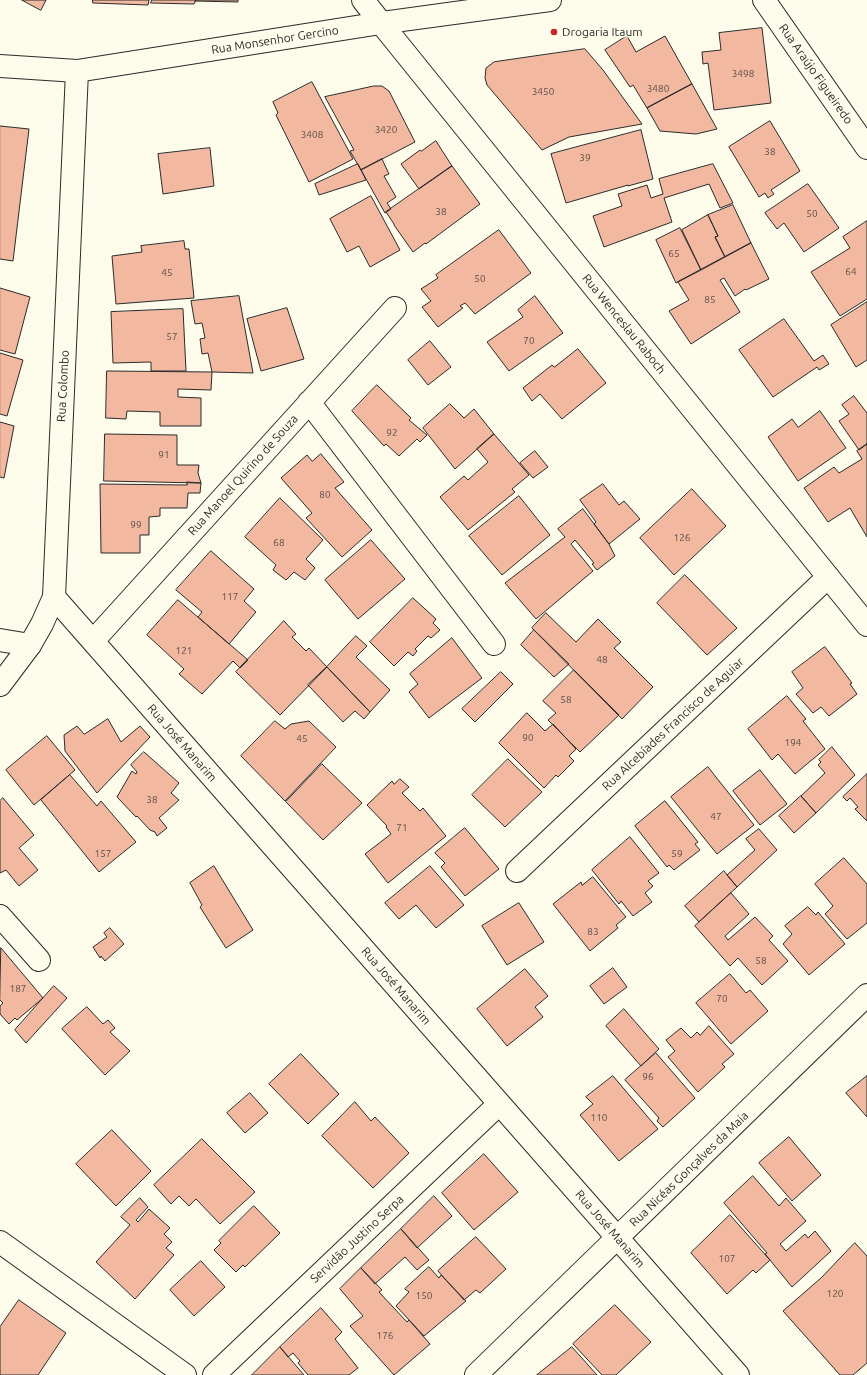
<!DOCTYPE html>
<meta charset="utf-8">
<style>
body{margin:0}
canvas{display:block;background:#fdfbea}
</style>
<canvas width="867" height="1375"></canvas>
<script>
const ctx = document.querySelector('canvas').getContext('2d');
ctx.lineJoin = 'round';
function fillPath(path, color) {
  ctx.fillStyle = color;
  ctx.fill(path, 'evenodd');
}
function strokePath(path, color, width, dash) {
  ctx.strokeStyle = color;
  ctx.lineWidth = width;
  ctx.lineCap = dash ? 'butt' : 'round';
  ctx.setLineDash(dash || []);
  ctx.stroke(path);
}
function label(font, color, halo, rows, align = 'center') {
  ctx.font = font + ' Ubuntu,sans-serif';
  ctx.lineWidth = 3;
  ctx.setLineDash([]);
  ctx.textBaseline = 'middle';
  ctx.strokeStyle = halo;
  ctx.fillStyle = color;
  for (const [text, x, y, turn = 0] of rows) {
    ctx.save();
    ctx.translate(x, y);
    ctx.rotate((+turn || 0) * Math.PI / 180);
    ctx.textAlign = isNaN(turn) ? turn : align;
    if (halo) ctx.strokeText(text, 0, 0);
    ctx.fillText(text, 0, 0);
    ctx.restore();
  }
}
const building = new Path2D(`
 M22,0H46L41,10Z
 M93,0H149L148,5L93,3Z
 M152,0H196L194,4L151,3Z
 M196,0H238V2L195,1Z
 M762,28L771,103L714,110L708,63L703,64L702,52L721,50L719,33Z
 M627,36L636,52L665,36L692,84L647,108L633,85L630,87L605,50Z
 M585,49L603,70L642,124L569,137L542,150L487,85L485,78L486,68L494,62Z
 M312,82L353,159L309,182L276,115L278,113L273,102Z
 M692,84L717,129L696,134L660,131L647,108Z
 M374,86H382L389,91L415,142L361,170L350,151L354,150L325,97Z
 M770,121L800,171L771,190L774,194L768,198L765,193L759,197L729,147Z
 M0,126L29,129L13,261L0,259Z
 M641,130L653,179L628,186V185L566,203L551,154Z
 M436,141L452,166L419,189L401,164L420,150L421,151Z
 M210,148L214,186L163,194L158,154Z
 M382,159L389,174L384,176L396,197L387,203L391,209L385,213L361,170Z
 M358,164L366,180L319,195L315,184Z
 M713,164L733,203L720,208L709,184L664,198L672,222L604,247L593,216L622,206L618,194L647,185L651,198L663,194L659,179Z
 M452,166L480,204L426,244L425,243L413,252L394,225V224L386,212Z
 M808,184L839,228L804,252L784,223L777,229L765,213Z
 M371,196L400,250L370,267L359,246L347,252L330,219Z
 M733,205L751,243L725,257L715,237L718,236L708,215Z
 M708,215L718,236L715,237L725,257L701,270L682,230Z
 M867,221V299L840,316L811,272L850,248L843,237Z
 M680,228L701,270L676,283L656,240Z
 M499,230L531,273L475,314L465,303L460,306L463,308L438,327L422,307L431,301L421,289L438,278L436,275Z
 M184,241L185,249H189L194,298L116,304L112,256L142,252L141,246Z
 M751,243L769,279L746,290L745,289L735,296L724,278L720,280L740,312L691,344L669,311L689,300L678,282Z
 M0,288L30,297L15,354L0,350Z
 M239,296L253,373L212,372L208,353L202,354L200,339L205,338L202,323L195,324L191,301Z
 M535,296L563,333L509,371L487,342L523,317L518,310Z
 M867,302V360L856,367L831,325Z
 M287,308L304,359L261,371L247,319Z
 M183,309L186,371H151V362L113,363L111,312Z
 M784,319L814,361L823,355L829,364L819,370L817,367L773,397L739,350Z
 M430,341L451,367L428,385L408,360Z
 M578,349L606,383L562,419L540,394L532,401L523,388L552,365L554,367Z
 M0,353L23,360L7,416L0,414Z
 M107,371L212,372L211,390L178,389V397L201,398V426H160V412L127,411L126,419L106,418Z
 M377,385L411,418L409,420L427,435L420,442L417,439L399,456L386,444L384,446L352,411Z
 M854,396L867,413V444L859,450L839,421L849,414L842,405Z
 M450,404L464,418L474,409L494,434L455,469L423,428Z
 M820,411L846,448L798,481L768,437L792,419L798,427Z
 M0,422L14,426L4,478L0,477Z
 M105,434L177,435V465H199L198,473L201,483L104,481Z
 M494,434L529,475L512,489L515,492L468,530L440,497L464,476L468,480L488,462L477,449Z
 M867,444V537L850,508L828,522L804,488L834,467L839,473L862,459L857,451Z
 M535,451L548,467L533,478L520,463Z
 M321,454L344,482L335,488L372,530L342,557L306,518L312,513L281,478L307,455L312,461Z
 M187,482L201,483L200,493H188L187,508H160V516L149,517V535H140V553H101L100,484L187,485Z
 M603,484L619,505L624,501L640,519L609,544L594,524L596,522L580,500Z
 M692,489L726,526L674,575L640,538Z
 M519,496L550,535L502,575L469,536Z
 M280,498L323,540L306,559L315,568L305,580L294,572L286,580L273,570L276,565L245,537Z
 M583,509L609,544L615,556L597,570L592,564L594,563L575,540L571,544L593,571L536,619L505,583L565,537L558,529Z
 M371,540L405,579L358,619L325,580Z
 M211,551L254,589L244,601L256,612L229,644L198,617L202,612L176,590Z
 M685,575L737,628L707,655L657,603Z
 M413,598L436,619L433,623L440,630L431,638L428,636L415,649L417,651L413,656L408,652L394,666L370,642Z
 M178,600L248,660L240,668L233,661L202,694L179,674L184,669L147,635Z
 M546,613L576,642L598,619L621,642L614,648L653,687L622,719L532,628Z
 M284,621L296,634L292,637L306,651L309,648L327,667L280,715L236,672Z
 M534,630L569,664L554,677L521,645Z
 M356,636L367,646L356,657L390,690L370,712L327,667Z
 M452,638L482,678L429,718L409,692L418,684L410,674Z
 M825,647L852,683L850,684L857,694L829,716L821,707L813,713L796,694L803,688L792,672Z
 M327,667L370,712L364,719L355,711L343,722L308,685Z
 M574,670L619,715L580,752L548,720L556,713L543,701Z
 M501,672L513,684L475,722L462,709Z
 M787,696L806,719L803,721L825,749L795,774L778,754L772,760L748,729Z
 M527,713L545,731L553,724L576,749L569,756L574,761L558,777L556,775L544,788L499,743Z
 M108,719L121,742L140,726L150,737L97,793L65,751L64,735L77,726L84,734Z
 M275,721L285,729L291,724L309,721L336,747L285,801L241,756Z
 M47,736L75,770L34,805L6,770Z
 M832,747L855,775L816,813L801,796L825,773L818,765L821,762L819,760Z
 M144,752L179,783L171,793L179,800L159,818L167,828L157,836L155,832L150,830L137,816L136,817L117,797L132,771L136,774L137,772L131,765Z
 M508,759L542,792L505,827L472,795Z
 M322,764L362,803L323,840L286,802Z
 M708,767L754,825L717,854L671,797Z
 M760,770L787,804L760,825L733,791Z
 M867,774V821L855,809L858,807L850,798L847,801L843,797Z
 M70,775L97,806L101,801L136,842L99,872L41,800Z
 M400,779L409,787L402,793L420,811L423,808L446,836L388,883L365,854L391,834L386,827L387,826L367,805L392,781L394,784Z
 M801,796L816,813L794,833L779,816Z
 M3,798L34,835L19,848L38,870L19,886L6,870L0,873V801Z
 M665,801L698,842L695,844L700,850L674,870L669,865L667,867L635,826Z
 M465,828L499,869L465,896L441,867L445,863L435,853Z
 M759,829L777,850L737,887L727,875L755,850L746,839Z
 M630,837L659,873L648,881L653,886L645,893L652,902L633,916L621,901L619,904L592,870Z
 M844,858L867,884V923L847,939L825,914L833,906L815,884Z
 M214,866L253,930L226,948L200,907L202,905L190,883Z
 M430,866L464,905L436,928L416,905L399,919L385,903Z
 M724,871L737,887L699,922L685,906Z
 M593,877L626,917L616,925L618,928L590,951L553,904L581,882L582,885Z
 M731,893L749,914L725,936L728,940L755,917L773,936L769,940L788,961L762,985L738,958L730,966L695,926Z
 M519,903L544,942L507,965L482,926Z
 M808,907L816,915L818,912L845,944L809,975L783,944L792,934L785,926Z
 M110,928L124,944L105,961L101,956L100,958L93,947L107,937L104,933Z
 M1,948L43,998L17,1020L15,1018L9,1024L0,1014V1006L3,1003L0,1000Z
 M613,968L627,987L604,1004L590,986Z
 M525,969L548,996L535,1007L543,1017L507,1046L477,1009Z
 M730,974L746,993L750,990L768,1011L731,1044L696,1003Z
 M54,986L67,998L26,1043L15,1030Z
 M87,1007L103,1024L108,1020L115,1028L110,1032L130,1051L105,1075L62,1029Z
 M624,1009L659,1049L641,1066L606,1026Z
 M709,1026L734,1054L722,1064L725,1067L698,1092L668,1057L675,1051L666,1040L681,1028L691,1038L697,1032L700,1035Z
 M656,1053L695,1098L663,1127L657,1121L659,1118L625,1080Z
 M301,1054L339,1094L308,1124L269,1084Z
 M613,1076L658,1129L619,1161L580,1115L593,1104L586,1097Z
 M867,1076V1117L846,1093Z
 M250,1093L268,1113L245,1133L227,1113Z
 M355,1102L371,1121L375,1117L409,1153L373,1188L322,1136Z
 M112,1130L151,1171L116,1206L76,1164Z
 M789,1137L821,1175L792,1201L759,1163Z
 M202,1139L255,1192L220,1224L196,1199L189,1206L179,1196L171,1204L154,1185Z
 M484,1154L518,1192L474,1230L442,1193Z
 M753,1176L779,1206L786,1198L806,1221L780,1244L786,1251L805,1234L808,1238L815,1231L831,1251L792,1287L765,1254L767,1253L724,1203Z
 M434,1196L452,1216L417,1248L401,1229Z
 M140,1198L148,1207L136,1220L138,1222L149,1209L170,1228L164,1234L172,1242L166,1248L174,1255L135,1299L96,1262L130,1225L121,1217Z
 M254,1206L280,1233L245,1267L243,1265L236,1272L214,1250L221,1243L219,1241Z
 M730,1215L770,1260L756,1273L753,1270L727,1294L691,1253Z
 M401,1229L429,1260L417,1270L405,1257L375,1284L361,1268Z
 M476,1237L506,1269L480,1293L476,1290L464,1300L438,1271Z
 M855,1243L867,1256V1363L853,1375H840L783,1311L821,1278Z
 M201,1261L225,1287L194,1316L170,1290Z
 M429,1267L439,1278L441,1275L466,1301L424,1336L396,1306L409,1292L405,1289Z
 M361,1268L382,1290L379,1292L407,1322L409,1320L430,1344L394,1375L350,1326L363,1316L340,1289Z
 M19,1300L66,1333L38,1375H0V1327Z
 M615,1305L651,1342L616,1375H602L573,1344Z
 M321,1308L342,1332L335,1339L358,1368L349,1375H308L298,1363L300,1361L293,1353L288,1357L280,1347Z
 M280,1347L304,1375H252Z
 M572,1347L597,1375H537Z`);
const street = new Path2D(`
 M363,0L381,23
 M764,0L867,148
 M309,402L494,644
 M54,597L738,1375
 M0,640L30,645
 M93,641L395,308
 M517,871L828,577
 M0,916L39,960
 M0,1242L185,1375
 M214,1375L499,1104
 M476,1375L867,995`);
const secondary = new Path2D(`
 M381,23L867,625
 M0,685L30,645L42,624L54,597L77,71`);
const primary = new Path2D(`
 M0,66L77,71L381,23L550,0`);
const markers = [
 [554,32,4,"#c62828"]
];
const numberNames = [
 ["3498",743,74],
 ["3480",658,89],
 ["3450",543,92],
 ["3420",386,130],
 ["3408",312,135],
 ["38",770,152],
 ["39",585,158],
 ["38",441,212],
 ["50",812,214],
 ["65",674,254],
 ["64",851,272],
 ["45",167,273],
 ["50",480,279],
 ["85",710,300],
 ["57",172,337],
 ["70",529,341],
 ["92",392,433],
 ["91",164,455],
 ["80",325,495],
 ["99",136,525],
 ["126",682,538],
 ["68",279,543],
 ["117",230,597],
 ["121",184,651],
 ["48",602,660],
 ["58",566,700],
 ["90",528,738],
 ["45",302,739],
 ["194",793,743],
 ["38",152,800],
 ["47",716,817],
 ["71",402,828],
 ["157",103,854],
 ["59",677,854],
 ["83",593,932],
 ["58",761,961],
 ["187",18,989],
 ["70",722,999],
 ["96",648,1077],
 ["110",599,1118],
 ["107",727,1259],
 ["120",835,1294],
 ["150",424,1296],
 ["176",385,1336]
];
const poiNames = [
 ["Drogaria Itaum",562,32]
];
const streetNames = [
 ["Rua Monsenhor Gercino",275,40,-9],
 ["Rua Araújo Figueiredo",816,74,55],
 ["Rua Wenceslau Raboch",624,324,51],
 ["Rua Colombo",63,386,-87],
 ["Rua Manoel Quirino de Souza",243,475,-48],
 ["Rua Alcebíades Francisco de Aguiar",673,724,-43],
 ["Rua José Manarim",182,743,49],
 ["Rua José Manarim",396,986,49],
 ["Rua Nicéas Gonçalves da Maia",689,1169,-44],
 ["Rua José Manarim",610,1229,49],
 ["Servidão Justino Serpa",357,1239,-43]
];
fillPath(building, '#f2b8a0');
strokePath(building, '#2b2b2b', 1);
strokePath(street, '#2b2b2b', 24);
strokePath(secondary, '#2b2b2b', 24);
strokePath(primary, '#2b2b2b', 24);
strokePath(street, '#fdfbea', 22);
strokePath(secondary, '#fdfbea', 22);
strokePath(primary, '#fdfbea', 22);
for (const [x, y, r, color] of markers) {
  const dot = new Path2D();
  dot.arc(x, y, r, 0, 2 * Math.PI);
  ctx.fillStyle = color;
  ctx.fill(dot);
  strokePath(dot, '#fdfbea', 1.5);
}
label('10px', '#5d4e48', null, numberNames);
label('12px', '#2b2b2b', '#fdfbea', poiNames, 'left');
label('12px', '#2b2b2b', '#fdfbea', streetNames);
</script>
